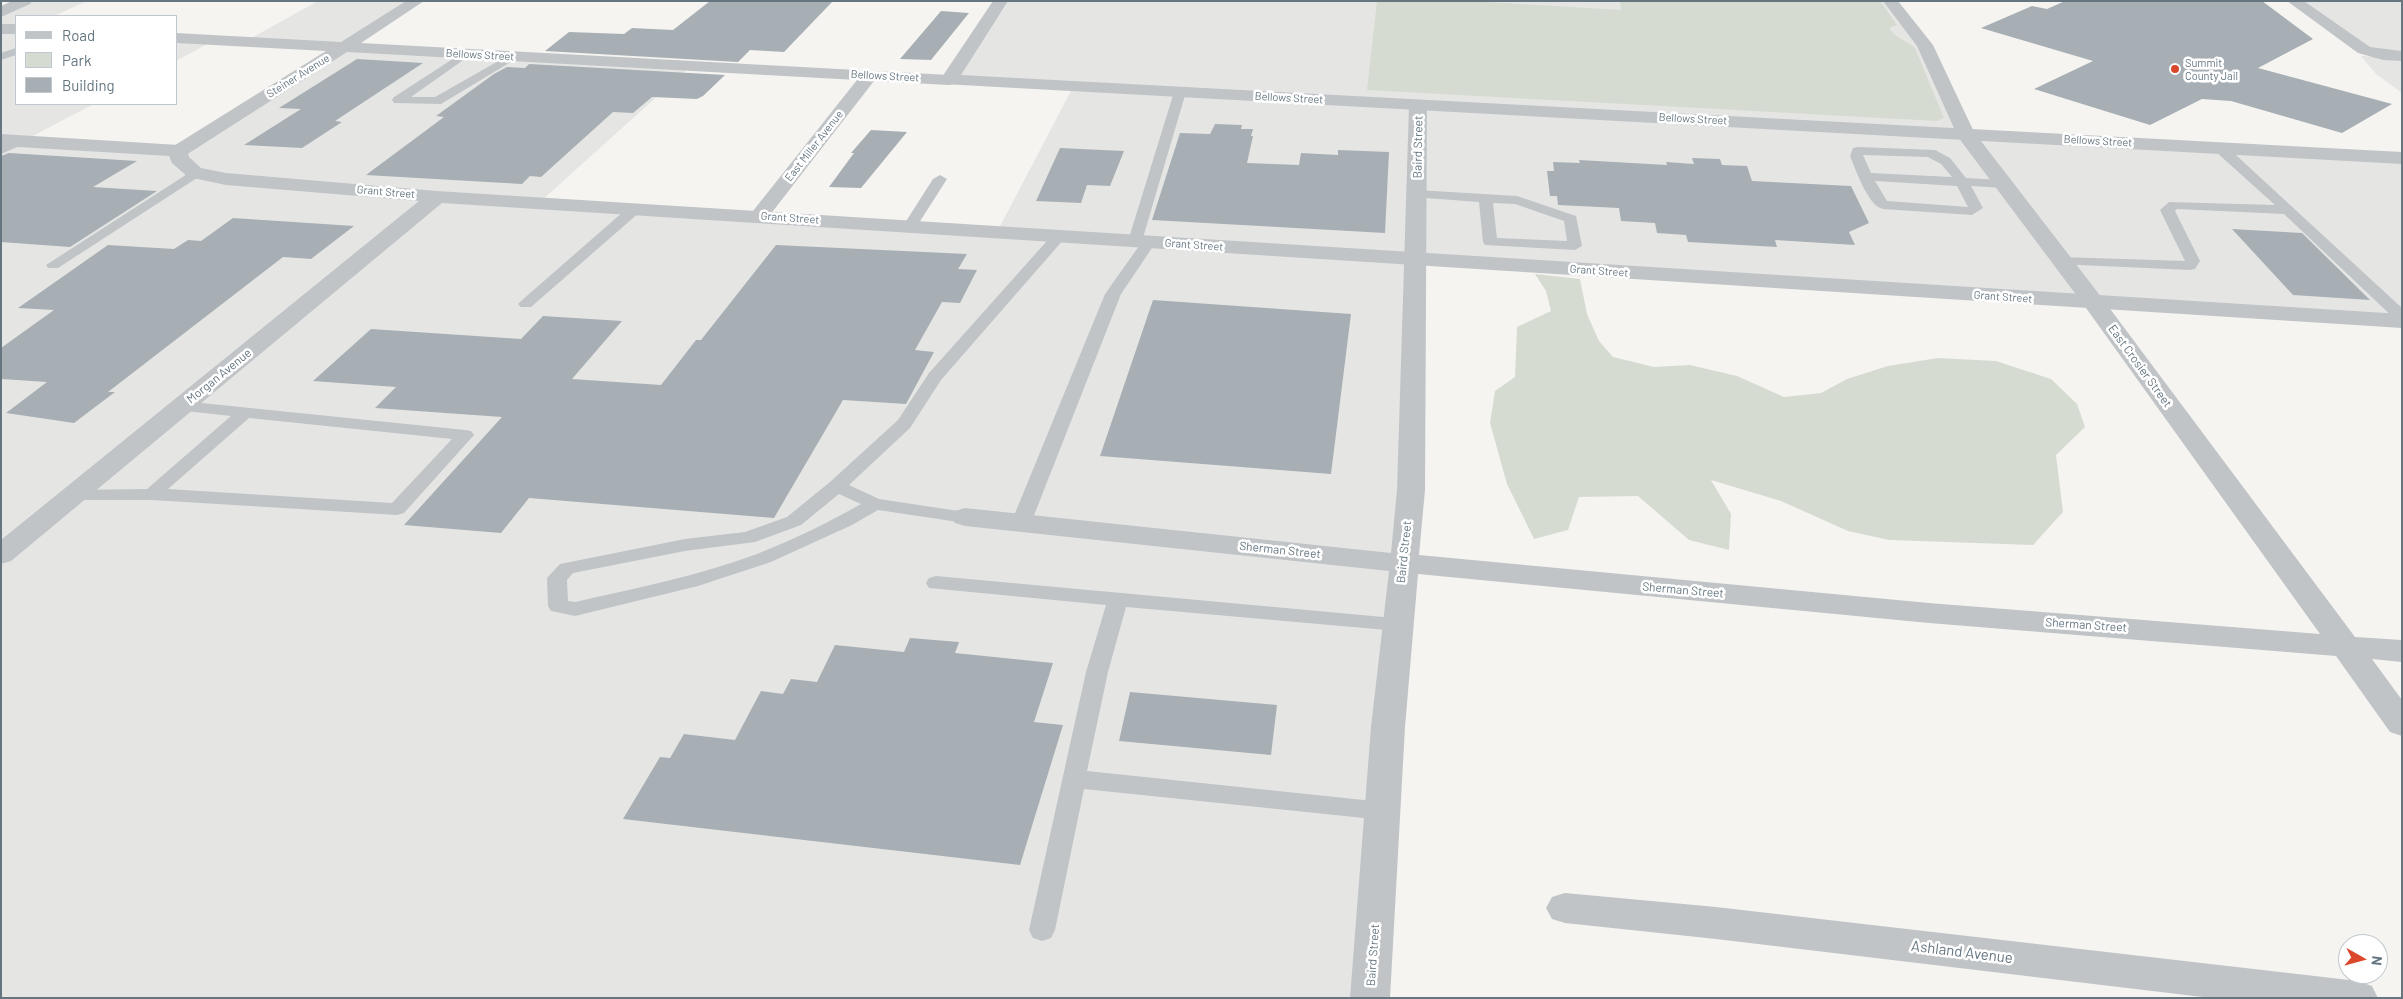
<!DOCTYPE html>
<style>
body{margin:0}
#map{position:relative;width:2403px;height:999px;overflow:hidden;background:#f5f4f1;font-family:Barlow,sans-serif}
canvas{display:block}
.frame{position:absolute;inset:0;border:2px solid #657681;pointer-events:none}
.legend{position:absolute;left:15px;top:15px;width:162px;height:90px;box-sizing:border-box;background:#fff;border:1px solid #c1c8cd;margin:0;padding:6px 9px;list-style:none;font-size:15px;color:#657681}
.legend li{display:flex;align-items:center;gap:10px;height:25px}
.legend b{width:25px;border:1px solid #c1c8cd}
.north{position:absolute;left:2338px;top:934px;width:50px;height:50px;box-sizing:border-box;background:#fff;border:1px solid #c1c8cd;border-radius:50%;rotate:97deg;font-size:14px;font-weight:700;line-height:20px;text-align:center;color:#657681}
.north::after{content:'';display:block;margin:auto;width:18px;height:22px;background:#da472b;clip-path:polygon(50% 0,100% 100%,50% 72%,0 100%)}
</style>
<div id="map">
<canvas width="2403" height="999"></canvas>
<div class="frame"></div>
<ul class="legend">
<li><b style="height:6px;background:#c0c4c7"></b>Road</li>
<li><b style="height:14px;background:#d6dbd2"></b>Park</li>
<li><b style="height:14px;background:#a7afb4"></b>Building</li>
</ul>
<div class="north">N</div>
</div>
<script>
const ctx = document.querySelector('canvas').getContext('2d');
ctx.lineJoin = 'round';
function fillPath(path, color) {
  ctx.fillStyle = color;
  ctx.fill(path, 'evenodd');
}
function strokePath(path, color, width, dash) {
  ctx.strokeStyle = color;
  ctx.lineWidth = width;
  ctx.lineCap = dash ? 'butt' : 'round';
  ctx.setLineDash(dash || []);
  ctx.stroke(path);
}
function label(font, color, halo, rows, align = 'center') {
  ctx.font = font + ' Barlow,sans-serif';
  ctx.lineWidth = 5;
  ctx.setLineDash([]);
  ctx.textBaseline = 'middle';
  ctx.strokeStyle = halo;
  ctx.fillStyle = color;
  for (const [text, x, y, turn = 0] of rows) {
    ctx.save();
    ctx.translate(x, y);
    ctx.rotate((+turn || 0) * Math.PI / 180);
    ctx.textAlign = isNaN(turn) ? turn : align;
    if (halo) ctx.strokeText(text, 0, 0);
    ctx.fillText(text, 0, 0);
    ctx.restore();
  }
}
const built = new Path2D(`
 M25,1H87L54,16H16V104H94L25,140L179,151L344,47L244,42L318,1H417L346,47L691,66L541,201L997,232L1073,87L949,80L1001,1H1890L1899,12L1948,99L2094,303L1415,260L1370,998H1V12Z
 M2298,1H2402V54L2364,49Z
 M176,38L215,40L176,61Z
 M2361,56L2402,58V93L2376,74Z
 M1972,136L2402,158V320L2098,302Z`);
const green = new Path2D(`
 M1377,1H1472L1621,10L1620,1H1880L1897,25L1889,28C1895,38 1906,40 1915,48L1944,118L1937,121L1367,90Z
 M1535,274L1580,279L1587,314L1599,341L1613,357L1654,367L1690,365L1737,376L1784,397L1821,393L1847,379L1888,366L1938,358L1996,361L2051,379L2077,404L2085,427L2056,455L2063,512L2033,545L1889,540L1848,531L1781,501L1711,480L1731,514L1729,550L1689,540L1638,496L1579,497L1568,530L1534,539L1507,484L1490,423L1495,391L1515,377L1517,327L1551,311L1546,291Z`);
const building = new Path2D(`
 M710,1H833L784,52L750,50L738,62L545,51L569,32L624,34L632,28L673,30Z
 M2065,1H2262L2313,39L2258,68L2392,104L2342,133L2231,101L2202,99L2150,125L2034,89L2093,61L1981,28L2032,6L2047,9Z
 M941,11L969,13L931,60L900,59Z
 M357,59L423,63L335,121L342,122L302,148L244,145L301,109L279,108Z
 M529,64L725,75L703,96L697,99L652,97L633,113L613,112L541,177L530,176L522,184L366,175L444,117L436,116L494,74L507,67L525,68Z
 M1215,124L1242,125L1241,129H1253L1251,136H1253L1247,163L1299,165L1301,153L1338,155V150L1389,152L1385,233L1152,220L1180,133L1210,134Z
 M871,130L907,132L861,188L829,187L854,153H851Z
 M1060,148L1124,151L1110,186L1087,185L1081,203L1036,201Z
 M9,153L137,161L93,187L157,191L70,247L1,242V156Z
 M1692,158L1720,159L1722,165L1747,166L1752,181L1851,186L1869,223L1849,232L1855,245L1775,240L1777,247L1688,242L1686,235L1657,233L1655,223L1621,221L1619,208L1558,205L1557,196H1550L1547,171H1554L1553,162L1580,163L1579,160L1667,165L1666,162L1694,164Z
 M233,218L354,226L311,259L283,257L108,392H115L74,423L6,413L47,382L1,379V348L54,310L18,308L108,245L174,249L188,240L201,241Z
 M2232,229L2302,233L2370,300L2293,295Z
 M776,245L967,254L958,269L977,270L960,303L942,302L915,350L934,352L906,404L843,400L774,518L529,498L501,533L404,525L502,417L375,408L396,387L313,381L371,329L521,339L543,316L622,321L572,379L661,385L696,340H701Z
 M1153,300L1351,314L1331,474L1100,456Z
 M910,638L959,642L955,653L1053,663L1034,722L1063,725L1020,865L623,819L660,757L670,758L684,734L735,740L761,691L783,694L791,679L817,682L835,645L904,652Z
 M1130,692L1277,705L1271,755L1119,741Z`);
const service = new Path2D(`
 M16,48V55L1,60V53Z
 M465,51L469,52V56L411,97H435L509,55L513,54L519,57L441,104L394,103L392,100L394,97Z
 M1180,88L1186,92L1142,241L1135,245L1130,244L1128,241L1174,92Z
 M19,137L25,141L24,144L1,154V145Z
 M2220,144L2225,145L2402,308V322L2396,320L2284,214L2177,209L2175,211L2200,261L2195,269L2190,270L2057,264L2055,261L2062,257L2185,261L2160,210L2169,202L2275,205L2215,151L2214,148Z
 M1858,147L1935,150L1950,158L1966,178L2004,180L2011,184L2004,188L1971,186L1983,208L1972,215L1883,209C1868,206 1856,170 1850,156L1853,148ZM1863,155L1928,157L1941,164L1952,177L1871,173ZM1875,181L1957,186L1968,207L1887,201Z
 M195,169L200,170L202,173L200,176L58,268H48L46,265Z
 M940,175L947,179L917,226L915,229H905L903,226L933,179Z
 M1417,190L1517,196L1576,216L1582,246L1575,250L1485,245L1483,242L1479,202L1412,197L1410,194ZM1493,203L1515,204L1564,221L1567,241L1497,238Z
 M636,204L641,205L643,208L641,211L531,307H521L518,304L521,301L631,205Z
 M1059,232L1066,236L1064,239L941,380L910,428L849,485L879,499L972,513L975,517L972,521L965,523L878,510L852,525L771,562L698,586L575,616L551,611L548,606L547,578L560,564L685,539L745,532L787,517L830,482L898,420L929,373L1054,233ZM839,494L861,504C828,523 792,540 757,554C698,576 636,588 575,602L568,601L567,580L573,573L685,551L755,542L801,525Z
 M1149,238L1156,242L1121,294L1031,523L1028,527L1021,529L1014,527L1011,523L1105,294L1144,239Z
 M182,401L465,430L471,431L474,435L404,513L397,515L152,500H65L63,496L65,492L72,490L147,489L231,416L176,410L173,406L176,402ZM249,418L452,439L392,503L168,489Z
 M936,576L1405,619L1408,624L1405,629L1398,631L1126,607L1108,672L1087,771L1383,802L1391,804L1395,811L1391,818L1383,820L1084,789L1055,930L1051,938L1042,941L1033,938L1029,930L1086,672L1106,605L929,588L926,583L929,578Z`);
const minor = new Path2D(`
 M12,1H32L30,4L1,17V6Z
 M406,1H424L361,43L949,75L955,76L958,80L955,84L949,85L874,81L766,220L759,222L752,220L749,216L857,80L347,52L186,155H172L170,151L172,147L326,51L176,43V33L341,42Z
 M1883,1H1898L1933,45L1974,132L2102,298L2355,637L2402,640V662L2372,659L2402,700V736L2390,732L2336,656L1929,623L1418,574L1405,727L1390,998H1350L1371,727L1389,571L965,526L955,523L951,517L955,511L965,508L1391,553L1397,490L1409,105L1412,101H1424L1427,105L1425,490L1419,555L1929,603L2320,634L2086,308L1958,137L1917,46Z
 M2287,1H2304L2370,47L2402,51V61L2383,60L2358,53Z
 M1,24H16V34H1Z
 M1565,893L1716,907L2358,981L2372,986L2378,998H2211L1716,939L1565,923L1552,919L1546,908L1552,897Z`);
const tertiary = new Path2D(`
 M993,1H1008L961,75L2402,152V164L943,84L940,80Z
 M1,134L179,145L186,147L189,157L201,168L226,173L437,191L2402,314V328L442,203L11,561L1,564V540L419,201L226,185L188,177L172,163L169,156L1,146Z`);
const markers = [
 [2175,69,5,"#da472b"]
];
const farStreetnames = [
 ["Bellows Street",480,55,3],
 ["Steiner Avenue",298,76,-32],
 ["Bellows Street",885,76,3],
 ["Bellows Street",1289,98,3],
 ["Bellows Street",1693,119,3],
 ["Bellows Street",2098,141,3],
 ["East Miller Avenue",814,146,-52],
 ["Grant Street",386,192,5],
 ["Grant Street",790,218,4],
 ["Grant Street",1194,245,4],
 ["Grant Street",1599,271,4],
 ["Grant Street",2003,297,4]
];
const farPoinames = [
 ["Summit",2185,63],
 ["County Jail",2185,76]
];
const streetNames = [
 ["Baird Street",1418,147,-89],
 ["East Crosier Street",2140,366,54],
 ["Morgan Avenue",219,376,-39],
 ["Sherman Street",1280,550,6],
 ["Baird Street",1404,552,-84],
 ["Sherman Street",1683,590,5],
 ["Sherman Street",2086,625,4],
 ["Baird Street",1373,955,-86]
];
const nearStreetnames = [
 ["Ashland Avenue",1962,952,7]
];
fillPath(built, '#e5e6e4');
fillPath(green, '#d6dbd2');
fillPath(building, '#a7afb4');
fillPath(service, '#c0c4c7');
fillPath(minor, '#c0c4c7');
fillPath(tertiary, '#c0c4c7');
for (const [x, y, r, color] of markers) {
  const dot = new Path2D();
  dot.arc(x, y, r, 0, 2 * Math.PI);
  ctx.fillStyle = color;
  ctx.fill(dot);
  strokePath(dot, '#fff', 2);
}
label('11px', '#657681', '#fff', farStreetnames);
label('11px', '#657681', '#fff', farPoinames, 'left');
label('12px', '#657681', '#fff', streetNames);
label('15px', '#657681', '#fff', nearStreetnames);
</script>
